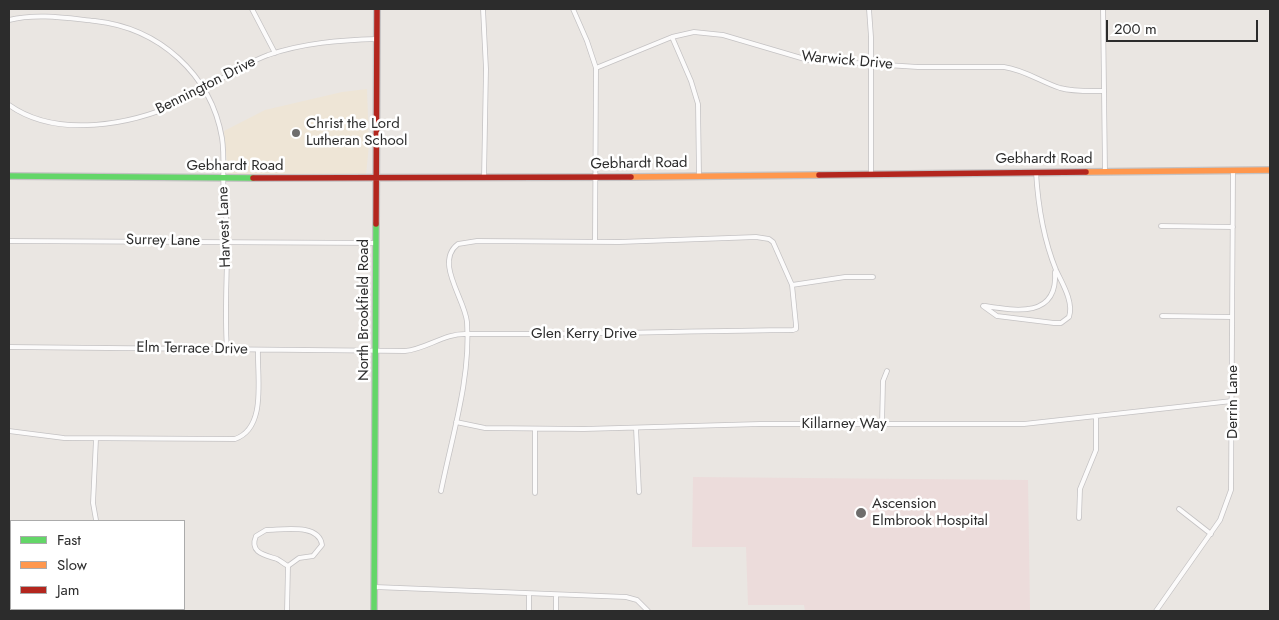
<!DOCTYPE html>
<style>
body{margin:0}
#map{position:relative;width:1279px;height:620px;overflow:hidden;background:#eae6e2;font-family:Jost,sans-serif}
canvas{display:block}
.frame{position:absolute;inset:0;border:10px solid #2c2c2c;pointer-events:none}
.legend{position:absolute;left:10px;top:520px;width:175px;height:90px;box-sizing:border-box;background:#fff;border:1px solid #ababab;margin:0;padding:6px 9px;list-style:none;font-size:15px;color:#2c2c2c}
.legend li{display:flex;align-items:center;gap:10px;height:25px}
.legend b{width:25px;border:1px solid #ababab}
.scale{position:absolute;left:1106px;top:20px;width:152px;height:22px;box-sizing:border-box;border:2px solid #2c2c2c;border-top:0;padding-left:6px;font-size:15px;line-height:18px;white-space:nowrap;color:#2c2c2c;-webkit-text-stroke:4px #fff;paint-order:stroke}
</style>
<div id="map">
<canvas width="1279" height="620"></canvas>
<div class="frame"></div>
<ul class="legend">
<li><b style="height:6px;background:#63d668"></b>Fast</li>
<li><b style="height:6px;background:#ff974d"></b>Slow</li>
<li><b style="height:6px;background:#b3261e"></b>Jam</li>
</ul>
<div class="scale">200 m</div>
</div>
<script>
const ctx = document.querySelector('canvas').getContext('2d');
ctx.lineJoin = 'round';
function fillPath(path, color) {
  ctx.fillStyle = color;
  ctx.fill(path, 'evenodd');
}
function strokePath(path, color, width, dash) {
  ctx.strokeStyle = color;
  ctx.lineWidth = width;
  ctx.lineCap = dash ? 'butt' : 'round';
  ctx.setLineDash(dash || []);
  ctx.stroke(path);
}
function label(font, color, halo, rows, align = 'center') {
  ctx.font = font + ' Jost,sans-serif';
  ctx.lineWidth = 5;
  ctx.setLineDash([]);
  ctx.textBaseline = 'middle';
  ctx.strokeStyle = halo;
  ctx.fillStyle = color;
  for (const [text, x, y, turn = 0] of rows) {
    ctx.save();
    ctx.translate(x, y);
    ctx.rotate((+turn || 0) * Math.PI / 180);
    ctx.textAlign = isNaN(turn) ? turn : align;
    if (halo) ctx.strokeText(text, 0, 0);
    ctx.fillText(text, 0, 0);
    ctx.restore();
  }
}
const education = new Path2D(`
 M367,89L369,145L366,175L232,176L228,174L224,131L265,110L342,92Z`);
const medical = new Path2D(`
 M693,477L1028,480L1030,611H805L804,605H748L746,547H692Z`);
const street = new Path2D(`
 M252,9L275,53
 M483,9L486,69L484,178
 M573,9L587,41L596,68L595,242
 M869,9L871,37V174
 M1103,9L1105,172
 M9,20C37,13 66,18 95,21C159,28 211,74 222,138C225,158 222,178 224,198C224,208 227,218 227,228C228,268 224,309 227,349
 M672,37L691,81L698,104L699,176
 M596,68L672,37L694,32L723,35L808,60L918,67H1004C1025,70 1041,82 1060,88C1075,92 1090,91 1104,91
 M9,105C57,139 131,125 181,102C211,87 236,67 268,55C303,43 340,40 377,39
 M1161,226L1233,227
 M9,241L376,243
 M792,285L845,277H873
 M983,306L997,316L1054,323H1061L1069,317C1074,302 1062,283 1056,270C1043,238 1038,206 1036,172
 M985,306C1016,311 1058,318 1055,272
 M1162,316L1232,317
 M9,347L405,351C427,349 444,333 467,334C576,335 684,331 793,330L796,329V325L792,285L773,242L769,239L756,237L619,242L477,241L458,244C434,262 465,299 467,322C471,378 452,436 441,491
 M456,422L485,428L584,429L760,424H1024L1232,401
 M882,424L883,381L887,371
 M636,428L639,492
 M9,431L64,438L235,439C267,428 257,378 258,350
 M96,439L93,503L96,520
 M535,493V429
 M1179,509L1211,534
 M1079,518L1080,489L1096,450V418
 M266,530C283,530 319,523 322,545L313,556L299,558L288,566C284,564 281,561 277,559C265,555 249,553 256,536Z
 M9,584L11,588
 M375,587L626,597L637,600L648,611
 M28,609L31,611
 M287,611L288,566
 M529,611V594
 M556,611V595
 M1156,611L1220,520L1231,490L1233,171`);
const fast = new Path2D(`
 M9,176L253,178
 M374,611L376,224`);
const slow = new Path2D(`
 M1086,172L1270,170
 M631,177L819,175`);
const jam = new Path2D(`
 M819,175L1086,172
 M253,178L631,177
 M376,224L377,9`);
const markers = [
 [296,133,5,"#6e6d6c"],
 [861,513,6,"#6e6d6c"]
];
const streetNames = [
 ["Warwick Drive",847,61,5],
 ["Bennington Drive",206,86,-27],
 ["Gebhardt Road",1044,159],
 ["Gebhardt Road",639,164,-1],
 ["Gebhardt Road",235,166],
 ["Harvest Lane",225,227,-92],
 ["Surrey Lane",163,241,1],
 ["North Brookfield Road",364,310,-90],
 ["Glen Kerry Drive",584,334],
 ["Elm Terrace Drive",192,349,1],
 ["Derrin Lane",1233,402,-90],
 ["Killarney Way",844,424]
];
const poiNames = [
 ["Christ the Lord",306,124],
 ["Lutheran School",306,141],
 ["Ascension",872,504],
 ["Elmbrook Hospital",872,521]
];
fillPath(education, '#eee5d6');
fillPath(medical, '#ecdcdb');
strokePath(street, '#c4c2c3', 5.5);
strokePath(fast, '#c4c2c3', 8);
strokePath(slow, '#c4c2c3', 8);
strokePath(jam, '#c4c2c3', 8);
strokePath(street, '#fcfbfb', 4);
strokePath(fast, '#63d668', 5.5);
strokePath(slow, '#ff974d', 5.5);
strokePath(jam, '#b3261e', 5.5);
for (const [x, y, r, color] of markers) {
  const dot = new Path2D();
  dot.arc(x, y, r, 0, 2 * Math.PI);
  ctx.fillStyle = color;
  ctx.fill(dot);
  strokePath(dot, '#fff', 2);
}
label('15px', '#2c2c2c', '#fff', streetNames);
label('15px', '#2c2c2c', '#fff', poiNames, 'left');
</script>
